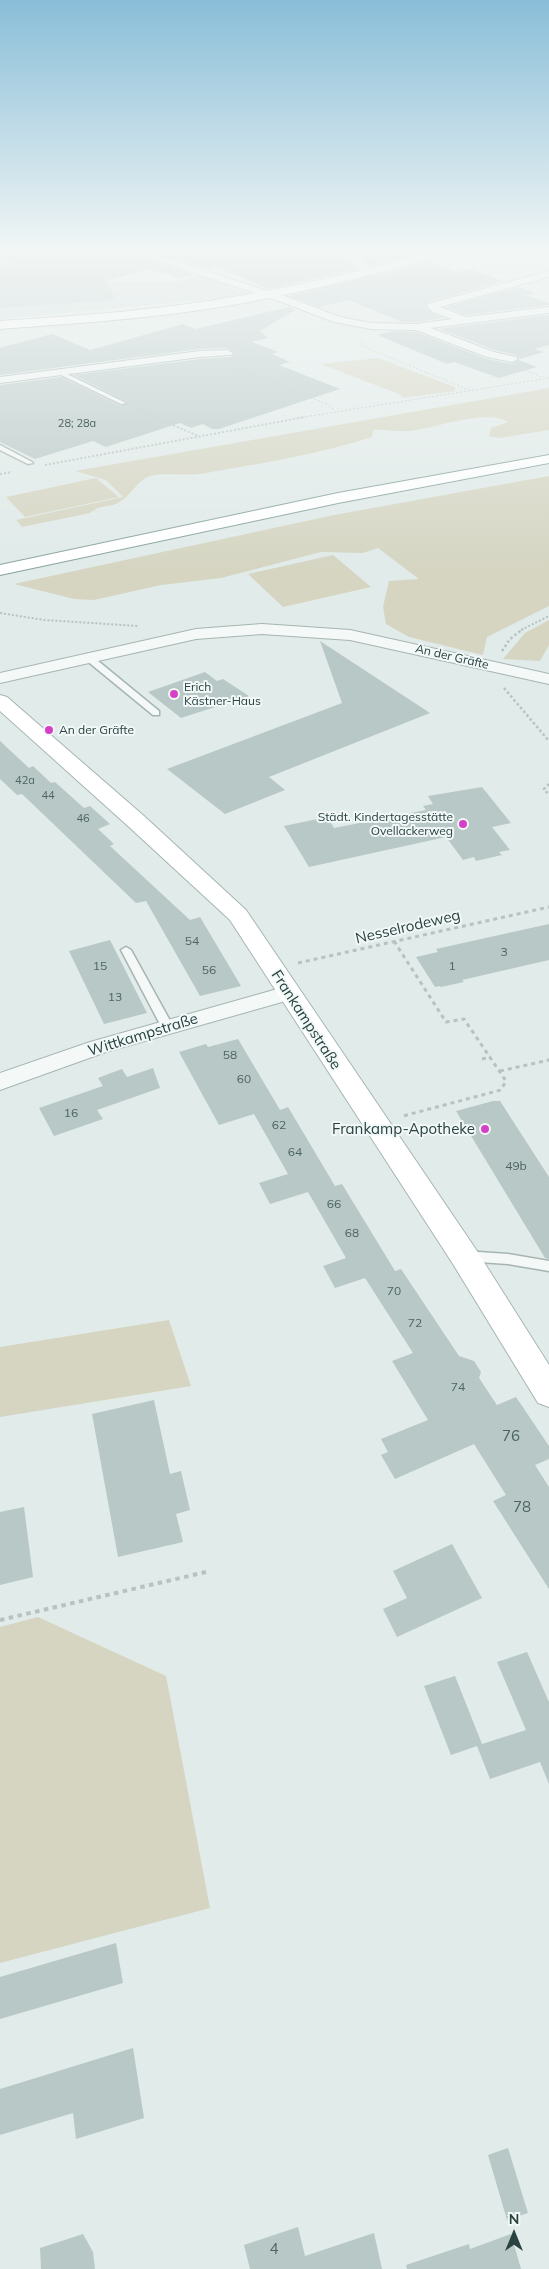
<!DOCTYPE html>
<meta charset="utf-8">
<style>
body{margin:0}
#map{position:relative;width:549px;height:2269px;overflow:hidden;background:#e1ebe9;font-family:Mulish,sans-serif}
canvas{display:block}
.north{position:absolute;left:489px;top:2209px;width:50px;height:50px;-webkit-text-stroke:4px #f1f8f7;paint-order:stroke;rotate:0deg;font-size:14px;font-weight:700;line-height:20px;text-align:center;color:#284340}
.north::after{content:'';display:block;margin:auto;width:18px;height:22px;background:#284340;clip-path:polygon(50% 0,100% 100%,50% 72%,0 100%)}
</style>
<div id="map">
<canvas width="549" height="2269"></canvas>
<div class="north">N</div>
</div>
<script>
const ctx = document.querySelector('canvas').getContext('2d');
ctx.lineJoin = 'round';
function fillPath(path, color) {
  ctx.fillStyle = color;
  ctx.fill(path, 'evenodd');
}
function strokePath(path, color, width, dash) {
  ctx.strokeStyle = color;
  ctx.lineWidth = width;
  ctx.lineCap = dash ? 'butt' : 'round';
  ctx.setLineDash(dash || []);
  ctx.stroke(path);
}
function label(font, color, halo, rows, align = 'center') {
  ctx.font = font + ' Mulish,sans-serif';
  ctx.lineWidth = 4;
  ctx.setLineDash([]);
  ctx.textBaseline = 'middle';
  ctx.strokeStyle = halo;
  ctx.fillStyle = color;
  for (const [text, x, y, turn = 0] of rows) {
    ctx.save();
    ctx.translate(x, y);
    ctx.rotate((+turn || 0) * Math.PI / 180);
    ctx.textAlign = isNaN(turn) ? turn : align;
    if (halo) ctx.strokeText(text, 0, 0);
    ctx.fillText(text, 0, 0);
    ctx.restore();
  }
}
const built = new Path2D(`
 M0,271L94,282H174L201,275L249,294L202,300L0,319Z`);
const green = new Path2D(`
 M378,358L455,387V391L402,398L401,395L321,364Z
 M549,388V430L499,438L489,436L491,428L508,422C487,408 433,429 408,431C397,432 384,429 373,430L372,437C317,455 257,464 200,474C186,476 161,472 150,476C137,480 131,496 118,503C108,508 101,504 90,513L22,527L16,520L123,497L106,480L75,471Z
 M549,476V606L487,637L483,655L409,637L386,624L383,607L389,581L419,579L378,548L363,553L321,552L221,578L161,585L94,600L74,599L14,584L334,515Z
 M96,478L119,497L25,517L6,497Z
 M333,555L371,587L283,607L248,574Z
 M549,620V645L540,661L503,659L525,633Z
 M169,1320L191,1386L0,1417V1347Z
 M38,1617L166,1676L210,1908L0,1963V1627Z`);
const building = new Path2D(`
 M0,252H130L193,274L180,278L149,269L106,281L116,300L0,308V267L10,264L0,258Z
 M152,252H341L358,269L269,289L217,267L208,270Z
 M356,252H380L382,254L398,252L411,256L370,266Z
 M428,262L456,272L470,269L504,281L428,302L425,306L432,313L444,318L416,322H402L348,300L319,307L289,296Z
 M520,287L536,293L527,295L549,303V305L466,315L446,307Z
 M289,307L295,310L260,331L268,338L252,342L278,352L272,354L290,362L279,365L340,389L219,429H212L203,424L191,428L180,423L106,447L93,441L35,459L0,442V385L61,377L121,406L128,402L74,375L200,359L231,357L235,353L227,348L200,349L0,375V348L52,334L90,350L183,324L195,329Z
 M549,315V345L535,349L544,352L520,359L516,355L495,350L439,329Z
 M392,331L416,332L487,359L512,364L519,360L537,367L499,378L454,362L447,364L377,335Z
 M320,641L430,713L269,777L285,790L225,814L167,769L342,703Z
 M205,672L217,681L223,679L249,696L181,718L148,692Z
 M0,741L29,768L33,766L51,783L55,782L84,808L90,806L110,824L98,829L114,844L110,846L190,920L200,917L241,986L200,996L146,901L136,903L22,794L17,795L0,779Z
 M482,787L511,823L492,827L510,850L499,852L502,855L476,861L474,857L463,860L446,837L309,867L284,826L327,817L334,828L426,810L423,806L433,804L428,796Z
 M549,924V960L462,980L464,982L441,987L439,986L435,987L416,957L438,952L436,949Z
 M110,940L147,1013L104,1024L69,951Z
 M238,1039L280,1110L288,1107L335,1186L342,1184L395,1271L401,1269L459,1356L474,1361L481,1372L479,1378L497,1405L516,1397L549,1446V1459L535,1465L549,1487V1589L493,1501L506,1495L474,1444L395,1479L381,1455L388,1452L381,1439L428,1420L392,1361L413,1353L365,1278L335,1288L323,1266L346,1258L308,1192L270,1204L259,1183L288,1174L254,1114L219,1125L179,1052L206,1044L208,1047Z
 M153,1068L160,1088L97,1110L103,1119L54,1136L39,1108L103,1086L98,1078L111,1073L122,1069L127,1077Z
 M493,1101H500L549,1177V1259L545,1258L456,1111Z
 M154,1400L170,1474L181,1471L190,1510L176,1514L183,1542L118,1557L92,1414Z
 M24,1507L33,1577L0,1585V1512Z
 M452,1544L482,1598L397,1637L383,1609L407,1598L393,1571Z
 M527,1652L549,1702V1784L540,1762L490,1779L477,1746L451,1755L424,1686L455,1676L482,1744L526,1730L497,1662Z
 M116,1943L123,1983L0,2019V1977Z
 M133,2048L144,2118L76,2139L73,2113L0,2135V2089Z
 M508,2148L528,2213L507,2220L488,2155Z
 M298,2227L305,2256L374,2233L382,2269H250L244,2245Z
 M83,2234L93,2252L95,2269H41L40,2248Z
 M511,2234L521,2269H407L406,2265L469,2244L470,2249Z`);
const pathFar4 = new Path2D(`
 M222,252L235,255
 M265,252H276
 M0,268L44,265L107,284H181
 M285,269L278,266L290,252
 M361,341L362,346L469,390
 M236,368L327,404L335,411
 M525,370L544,378
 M137,409L157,418
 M298,418L549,378`);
const pathFar3 = new Path2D(`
 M155,417L198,436
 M45,465L305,417
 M0,474L12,472
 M0,613L44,620L139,626
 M521,630L549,616`);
const pathFar2 = new Path2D(`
 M502,651L510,639L523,629
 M504,688L549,741
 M549,784L544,789L549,795`);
const pathFar1 = new Path2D(`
 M394,941L446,1022L464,1019L506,1081L501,1090L403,1116
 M298,963L549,907
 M482,1059L491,1057
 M500,1071L549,1060`);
const path = new Path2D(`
 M0,1620L206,1572`);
const lane = new Path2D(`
 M57,371H61L126,403L121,404L57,373Z
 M0,445L32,462L33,463L28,464L0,450Z
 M86,656H92L159,711V715H153L86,660Z
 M126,947L131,950L174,1028L172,1031L168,1032L162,1028L121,950Z
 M464,1251L508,1254L549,1261V1271L508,1264L464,1261L459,1260L457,1256L459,1252Z`);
const street = new Path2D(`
 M132,252H146L287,297L340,317L371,323L416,324L452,319L433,312L427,306L428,304L549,271V277L440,307L466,317L549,307V313L431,328L494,352L516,357L518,359L512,362L487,357L416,330L371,329L334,322L279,301Z
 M343,252H353L371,270V274H365Z
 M227,350L233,353L231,355L200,357L0,383V377L200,351Z
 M262,624L350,630L549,674V684L350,640L262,634L196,639L0,683V673L196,629Z
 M288,986L296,988L299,993L296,998L106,1052L0,1090V1073L90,1042Z`);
const secondary = new Path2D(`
 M436,252H454L453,254C382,272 310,291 238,304C159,318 80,323 0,329V321C80,316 160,310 239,296C305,285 370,268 436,252Z
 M0,695L7,697L144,816L246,910L475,1248L549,1365V1407L538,1403L453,1264L230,920L128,826L0,711Z`);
const highway = new Path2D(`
 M549,455V463L338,503L0,575V565L338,493Z`);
const markers = [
 [174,694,5,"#d640c6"],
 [49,730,5,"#d640c6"],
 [463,824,5,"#d640c6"],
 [485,1129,5,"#d640c6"]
];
const farNumbernames = [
 ["28; 28a",77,424],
 ["42a",25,781],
 ["44",48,796],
 ["46",83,819]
];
const farStreetnames = [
 ["An der Gräfte",452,657,13]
];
const farPoinames = [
 ["Erich",184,687],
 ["Kästner-Haus",184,701],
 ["An der Gräfte",59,730],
 ["Städt. Kindertagesstätte",453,817,"right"],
 ["Ovellackerweg",453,831,"right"]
];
const numberNames = [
 ["54",192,941],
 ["3",504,952],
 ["15",100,966],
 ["1",452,966],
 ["56",209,970],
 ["13",115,997],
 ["58",230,1055],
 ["60",244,1079],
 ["16",71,1113],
 ["62",279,1125],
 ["64",295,1152],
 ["49b",516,1166],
 ["66",334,1204],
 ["68",352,1233],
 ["70",394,1291],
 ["72",415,1323],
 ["74",458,1387]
];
const streetNames = [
 ["Nesselrodeweg",408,927,-13],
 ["Frankampstraße",306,1020,57],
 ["Wittkampstraße",143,1035,-17]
];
const poiNames = [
 ["Frankamp-Apotheke",475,1129]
];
const nearNumbernames = [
 ["76",511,1436],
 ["78",522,1507],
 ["4",274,2249]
];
fillPath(built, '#cfdddb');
fillPath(green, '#d5d5c2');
fillPath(building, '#b8c8c6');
strokePath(lane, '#a6b5b3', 3);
strokePath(street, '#a6b5b3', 2);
strokePath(secondary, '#a6b5b3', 2);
strokePath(highway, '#88a29e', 2);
strokePath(pathFar4, '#b7c2c1', 1, [2, 2]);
strokePath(pathFar3, '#b7c2c1', 2, [2, 2]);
strokePath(pathFar2, '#b7c2c1', 2.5, [2.5, 2.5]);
strokePath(pathFar1, '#b7c2c1', 3, [4, 4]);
strokePath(path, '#b7c2c1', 4, [4.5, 4.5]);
fillPath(lane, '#f4f9f8');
fillPath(street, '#f4f9f8');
fillPath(secondary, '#fff');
fillPath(highway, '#fff');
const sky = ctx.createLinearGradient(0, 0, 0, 570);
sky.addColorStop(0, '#89bed8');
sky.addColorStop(0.44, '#f2f6f5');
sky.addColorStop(1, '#f2f6f500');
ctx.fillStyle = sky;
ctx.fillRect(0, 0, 549, 570);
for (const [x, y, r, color] of markers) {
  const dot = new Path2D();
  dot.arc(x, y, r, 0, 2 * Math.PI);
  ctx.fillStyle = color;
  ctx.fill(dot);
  strokePath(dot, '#f1f8f7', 2);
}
label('11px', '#4c6462', null, farNumbernames);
label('12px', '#284340', '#f1f8f7', farStreetnames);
label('12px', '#284340', '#f1f8f7', farPoinames, 'left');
label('12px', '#4c6462', null, numberNames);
label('15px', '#284340', '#f1f8f7', streetNames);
label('15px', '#284340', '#f1f8f7', poiNames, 'right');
label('15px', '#4c6462', null, nearNumbernames);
</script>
